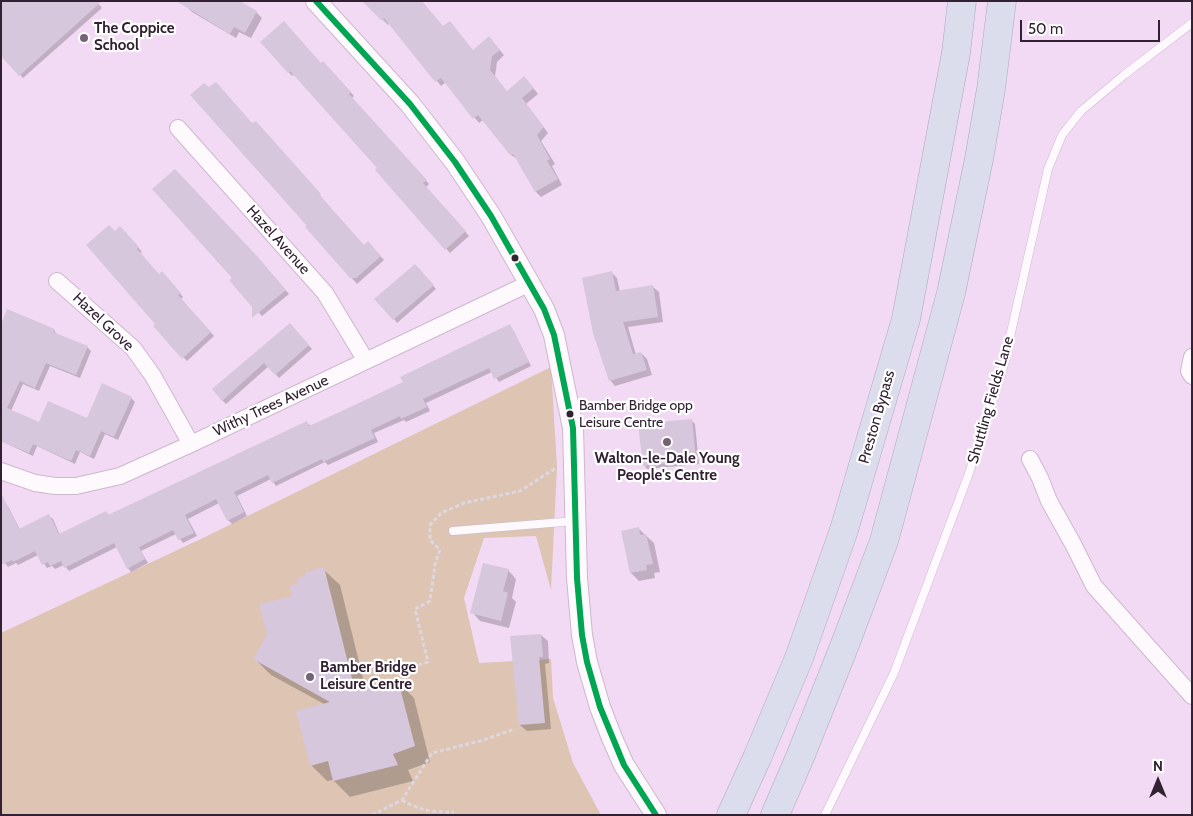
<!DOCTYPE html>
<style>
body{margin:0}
#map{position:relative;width:1193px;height:816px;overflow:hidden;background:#f2daf4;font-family:Cabin,sans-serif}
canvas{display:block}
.frame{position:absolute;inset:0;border:2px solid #322133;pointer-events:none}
.north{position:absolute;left:1133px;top:756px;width:50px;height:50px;-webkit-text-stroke:4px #fff;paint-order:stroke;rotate:0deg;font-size:14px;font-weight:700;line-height:20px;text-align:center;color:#322133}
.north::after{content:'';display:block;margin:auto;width:18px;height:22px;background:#322133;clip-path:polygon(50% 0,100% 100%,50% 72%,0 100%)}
.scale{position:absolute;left:1020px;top:20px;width:140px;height:22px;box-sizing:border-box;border:2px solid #322133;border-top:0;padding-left:6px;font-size:15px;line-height:18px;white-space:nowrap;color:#322133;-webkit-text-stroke:4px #fff;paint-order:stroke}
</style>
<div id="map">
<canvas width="1193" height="816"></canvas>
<div class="frame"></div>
<div class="north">N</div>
<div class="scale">50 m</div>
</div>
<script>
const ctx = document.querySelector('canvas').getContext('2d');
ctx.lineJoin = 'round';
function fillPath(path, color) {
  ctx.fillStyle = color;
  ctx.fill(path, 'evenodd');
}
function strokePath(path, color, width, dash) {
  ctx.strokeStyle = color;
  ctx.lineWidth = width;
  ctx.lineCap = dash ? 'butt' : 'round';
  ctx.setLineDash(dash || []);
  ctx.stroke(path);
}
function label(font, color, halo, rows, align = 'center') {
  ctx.font = font + ' Cabin,sans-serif';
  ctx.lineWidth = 4.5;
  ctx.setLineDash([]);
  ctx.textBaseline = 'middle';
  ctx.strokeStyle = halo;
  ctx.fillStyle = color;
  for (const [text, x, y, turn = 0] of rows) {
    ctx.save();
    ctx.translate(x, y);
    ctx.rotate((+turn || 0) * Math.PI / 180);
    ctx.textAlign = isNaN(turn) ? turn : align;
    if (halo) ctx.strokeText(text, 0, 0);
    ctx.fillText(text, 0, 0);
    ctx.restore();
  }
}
const green = new Path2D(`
 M551,367L557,467L551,590L536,536L484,538L464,598L479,663L551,659L553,698L573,763L601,815H1V633L205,537Z`);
const shadow = new Path2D(`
 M96,1L102,8L23,78L1,54Z
 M365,1L443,27L450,22L473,51L494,43L504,55L497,62L495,76L507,92L529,83L538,94L526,104L548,133L541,141L555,164L552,166L562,185L541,197L536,192L517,159L511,155L484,119L479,123L446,82L441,86L389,23L388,25Z
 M187,7L256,12L262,18L251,38L239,32L236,38L192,12Z
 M262,42L322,64L323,62L354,96L352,98L429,184L426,187L469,236L450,253L377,170L379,168L294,74L292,76Z
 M253,125L259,126L364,246L368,243L384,260L357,284L307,227L308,226Z
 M124,231L142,252L140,253L159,276L166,277L183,297L181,299L214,336L187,361L154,326L156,324L115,232Z
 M261,262L289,294L262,316L231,281Z
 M419,269L436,289L397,323L394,319Z
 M612,273L617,278L620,292L653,287L659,292L663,322L628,327L636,355L641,353L647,359L652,375L615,386L610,380Z
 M509,326L513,330L531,366L499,382L492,372L426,403L430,411L406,422L404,420L374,433L378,442L328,465L325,462L276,486L271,479L237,496L247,516L232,524L228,520L219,503L188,519L197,536L183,543L176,534L141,551L148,563L131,572L128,568L117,547L69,571L64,565L55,569L52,566L47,568L38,555L18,565L16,563L8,567L5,563L6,504L9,508L20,530L49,516L53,519L60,535L106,512L110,516L307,423L311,426L404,383Z
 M294,329L312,349L279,378L269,366L226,404L222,400Z
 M54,330L57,335L87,347L91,351L80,378L50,366L39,391L23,384L11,411L40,423L87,420L131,398L135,402L118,440L105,434L94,459L80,452L75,464L37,446L33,456L1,441V376Z
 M691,420L695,424L699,464L647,469L644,465Z
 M639,529L654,543L660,572L654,573L655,578L639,581L631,573Z
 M323,569L340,585L366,690L398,682L414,698L430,762L408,770L413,781L350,797L333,780L327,781L311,765L324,704L271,675L255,659L294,597L300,584L307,577Z
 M508,570L516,579L512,598L516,602L509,628L480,621L472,612Z
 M541,635L548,641L549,663L545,664L551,729L527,731L520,725Z`);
const building = new Path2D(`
 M1,1H102L19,76L1,56Z
 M176,1H240L257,11L245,33L234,27L230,34Z
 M362,1H422L443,26L450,21L473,50L489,36L500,50L492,56L490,70L507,91L524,76L534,88L522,98L544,127L537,135L550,159L547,161L558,179L535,192L513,154L510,155L478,115L473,119L441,78L435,82L384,18L382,21Z
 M284,21L321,63L323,61L351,92L349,94L427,180L423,183L466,231L445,250L375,170L377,168L290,71L288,73L260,42Z
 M216,82L252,123L256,121L321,194L320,196L364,245L368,241L381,256L356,278H350L305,227L307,226L190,95L204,83L209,87Z
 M175,169L257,256L286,290L252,318V307L229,280L232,278L152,189Z
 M109,225L115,231L120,226L139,247L137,249L159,274L162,271L181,293L178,295L211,332L182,359L153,326L155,324L86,245Z
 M415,264L434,285L393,320L374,299Z
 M612,271L616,291L653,285L658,317L623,322L633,354L641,352L647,370L609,381L593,333L582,278Z
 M7,309L55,329L53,332L88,346L76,375L46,363L35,388L20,381L7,408L39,422L48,401L87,418L102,383L132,397L114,437L101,431L90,456L76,450L71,461L33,444L29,453L1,441V324Z
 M290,323L309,345L275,375L264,363L222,401L212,389Z
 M510,324L529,362L494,379L489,368L423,399L427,407L401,419L400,416L371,430L375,438L323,462L322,459L272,483L268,475L234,492L244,512L227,521L216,499L185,515L194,533L178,540L173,530L139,547L145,559L127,569L114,543L64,568L61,561L50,566L48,562L42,565L35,551L13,562L12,560L1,565V493L19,529L49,514L59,534L106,511L108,515L307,421L309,426L344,410L403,382L400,377Z
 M692,419L696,460L643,466L638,424Z
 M639,527L640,535L646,534L653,564L646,565L647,570L630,573L621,531Z
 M483,563L509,569L503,591L508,593L501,621L470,613Z
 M324,567L355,691L398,680L415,746L393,754L398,765L333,781L328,761L310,766L296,711L330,702L253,659L267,634L259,604L292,596L290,586L298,583L297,578L306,576L305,572Z
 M541,634L543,657H539L545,723L519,725L510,636Z`);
const path = new Path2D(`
 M412,667L428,662L415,609L430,601L435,564L440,550L430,540V525L441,513L464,503L520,491L556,468
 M402,800C421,811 431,812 454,812
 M372,815L402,800L432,753L480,741L515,729`);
const service = new Path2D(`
 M453,531L575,521
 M825,815L894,673L968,476L1002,372L1048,169L1062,135L1081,111L1124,75L1192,23`);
const minor = new Path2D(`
 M178,128L325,293L366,361
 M57,281L133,348L153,376L191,444
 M1192,357L1189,371L1192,376
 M1030,459L1040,478L1049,501L1073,544L1094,586L1192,696
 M1,471L35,483L55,486H76L120,476L191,444L530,283`);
const tertiary = new Path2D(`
 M316,1L410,104L455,162L491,216L544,309L554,335L573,428L577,578L582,635L587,662L600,707L612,738L624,765L656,815`);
const motorway = new Path2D(`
 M731,815L757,758L799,658L844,530L906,319L956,53L962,1
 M775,815L800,757L844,647L884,541L951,293L979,159L991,89L1002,1`);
const bus1 = new Path2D(`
 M316,1L410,104L455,162L491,216L544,309L554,335L573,428L577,578L582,635L587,662L600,707L624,765L656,815`);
const markers = [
 [84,38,5,"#756277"],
 [515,258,4.5,"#322133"],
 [570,414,4.5,"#322133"],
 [667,442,5,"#756277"],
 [310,677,5,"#756277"]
];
const busNames = [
 ["Bamber Bridge opp",579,406],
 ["Leisure Centre",579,423]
];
const poiNames = [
 ["The Coppice",94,29],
 ["School",94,46],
 ["Walton-le-Dale Young",667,459,"center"],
 ["People's Centre",667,476,"center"],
 ["Bamber Bridge",320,668],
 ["Leisure Centre",320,685]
];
const streetNames = [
 ["Hazel Avenue",278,240,48],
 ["Hazel Grove",103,322,43],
 ["Shuttling Fields Lane",991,400,-74],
 ["Withy Trees Avenue",271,406,-25],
 ["Preston Bypass",877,417,-74]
];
fillPath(green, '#ddc4b3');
fillPath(shadow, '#0003');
fillPath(building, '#d6c7dd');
strokePath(service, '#ccb8cc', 9);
strokePath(minor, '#ccb8cc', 18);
strokePath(tertiary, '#ccb8cc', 22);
strokePath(motorway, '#aea7c1', 29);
strokePath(path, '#dfd7e0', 3, [4, 2.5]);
strokePath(service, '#fdf9fd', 8);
strokePath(minor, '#fdf9fd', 16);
strokePath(tertiary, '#fdf9fd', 20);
strokePath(motorway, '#dbdcec', 28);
strokePath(bus1, '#00a651', 6);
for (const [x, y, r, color] of markers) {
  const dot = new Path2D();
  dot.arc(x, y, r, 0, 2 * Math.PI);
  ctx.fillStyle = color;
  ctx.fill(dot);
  strokePath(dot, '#fff', 2);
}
label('14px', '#322133', '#fff', busNames, 'left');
label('bold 15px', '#322133', '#fff', poiNames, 'left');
label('15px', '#322133', '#fff', streetNames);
</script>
